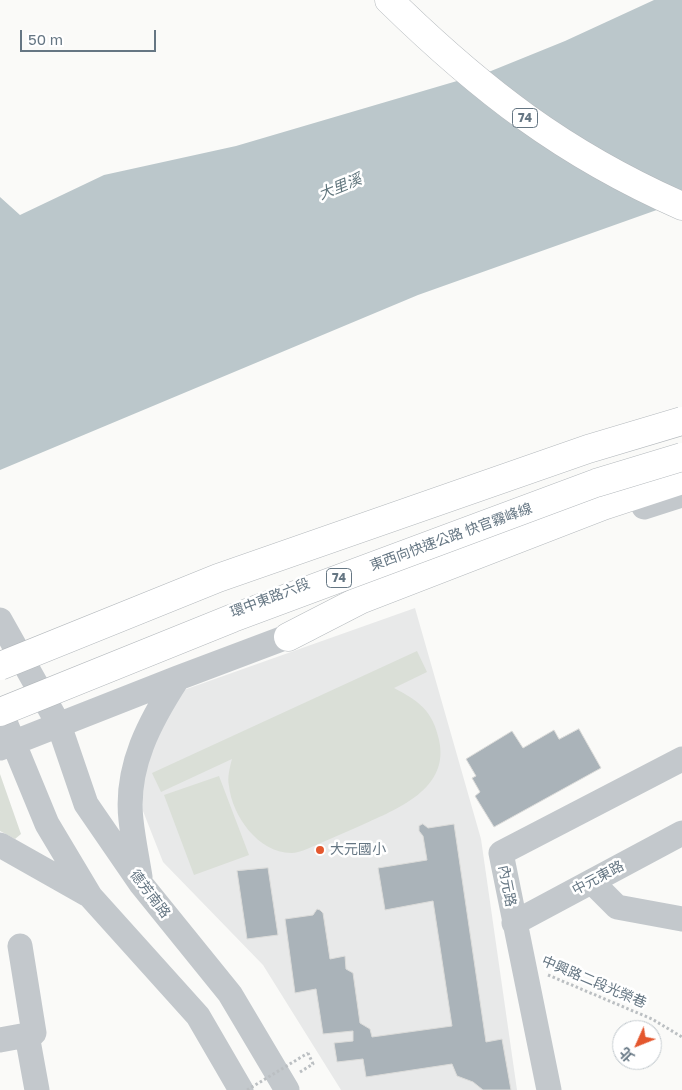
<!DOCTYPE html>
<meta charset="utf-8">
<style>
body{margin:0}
#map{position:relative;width:682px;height:1090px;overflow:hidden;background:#fafaf8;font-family:"Golos Text","Noto Sans TC",sans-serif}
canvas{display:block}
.north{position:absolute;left:612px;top:1020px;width:50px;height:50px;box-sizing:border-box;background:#fff;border:1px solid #c1c8cd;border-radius:50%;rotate:226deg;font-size:14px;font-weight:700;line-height:20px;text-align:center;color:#657683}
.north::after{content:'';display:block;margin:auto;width:18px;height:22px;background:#e4572e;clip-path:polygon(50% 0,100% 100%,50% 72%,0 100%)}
.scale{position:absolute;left:20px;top:30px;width:136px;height:22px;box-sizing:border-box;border:2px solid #657683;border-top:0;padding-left:6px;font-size:15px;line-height:18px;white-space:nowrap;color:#657683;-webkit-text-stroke:4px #fff;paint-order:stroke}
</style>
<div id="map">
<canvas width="682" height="1090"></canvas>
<div class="north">北</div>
<div class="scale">50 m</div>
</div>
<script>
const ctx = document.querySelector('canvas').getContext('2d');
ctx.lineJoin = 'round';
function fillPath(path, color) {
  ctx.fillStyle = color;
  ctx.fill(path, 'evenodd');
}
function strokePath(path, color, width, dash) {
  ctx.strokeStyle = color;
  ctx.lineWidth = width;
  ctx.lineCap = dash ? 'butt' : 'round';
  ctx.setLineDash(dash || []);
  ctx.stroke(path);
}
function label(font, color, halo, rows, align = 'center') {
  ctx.font = font + ' "Golos Text","Noto Sans TC",sans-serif';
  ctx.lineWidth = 5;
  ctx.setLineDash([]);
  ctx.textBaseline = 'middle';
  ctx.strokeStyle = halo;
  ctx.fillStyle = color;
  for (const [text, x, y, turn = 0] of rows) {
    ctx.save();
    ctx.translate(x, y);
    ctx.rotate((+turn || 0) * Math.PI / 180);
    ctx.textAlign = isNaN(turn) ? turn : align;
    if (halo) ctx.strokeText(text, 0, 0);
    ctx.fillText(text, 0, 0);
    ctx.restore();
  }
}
const built = new Path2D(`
 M415,608L481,839L517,1090H341L263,965L163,862L143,811L141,781L145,749L181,691Z`);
const green = new Path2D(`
 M417,651L427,672L394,688C419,701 433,711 439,740C450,789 397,809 362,825C344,833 325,841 307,849C302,851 296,853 291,853C258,853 232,815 229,786C227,777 230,767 232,759L161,792L152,773Z
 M0,774L21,834L15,839L0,831Z
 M219,776L249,855L194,875L164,795Z`);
const water = new Path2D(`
 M654,0H682V201L418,295L0,470V197L20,215L104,175L236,146L491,71L565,41Z`);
const building = new Path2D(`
 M579,729L601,768L494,827L475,796L480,792L472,778L476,776L466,759L512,731L523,748L554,730L559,739Z
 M423,824L428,828L454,824L486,1042L502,1039L511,1090H483L473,1082L457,1076L452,1064L366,1077L363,1059L337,1062L334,1043L353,1041V1031L323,1034L316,989L295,993L285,919L313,915L317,909L320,910L323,913L330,959L345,956L346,969L353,973L360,1023L370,1029L372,1037L452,1026L433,901L385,910L378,868L427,860L423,836L419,831V826Z
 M268,868L278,935L247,939L237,871Z`);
const path = new Path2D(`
 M548,975L652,1019L682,1037
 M300,1072L313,1064L308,1053`);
const minor = new Path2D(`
 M644,507L682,495
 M0,620L59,725L86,804L141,884L230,994L287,1090
 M0,710L47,824L90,896L198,1016L241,1090
 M0,748L178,678L308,629
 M0,845L87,894
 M140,877C137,858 133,839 131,820C125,767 150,721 178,678
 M592,882L617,907L682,919
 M514,923L682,833
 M20,946L34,1033L27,1035
 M0,1040L27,1035L37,1090
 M549,1090L501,853L682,759`);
const highway = new Path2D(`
 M389,0C481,90 564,154 682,206
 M288,637L360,600L603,506L682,480`);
const pathBridge = new Path2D(`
 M247,1090L308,1053`);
const highwayBridge = new Path2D(`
 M0,666L218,578L588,449L682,421
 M0,712L233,618L596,483L682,457`);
const markers = [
 [320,850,5,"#e4572e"]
];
const shields = [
 [525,118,25],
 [339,578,25]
];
const shieldNames = [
 ["74",525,118],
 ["74",339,578]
];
const streetNames = [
 ["東西向快速公路 快官霧峰線",451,537,-20],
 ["環中東路六段",270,598,-21],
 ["中元東路",598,878,-28],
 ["內元路",507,886,79],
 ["德芳南路",150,894,53],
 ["中興路二段光榮巷",594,982,23]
];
const poiNames = [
 ["大元國小",330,850]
];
const waterNames = [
 ["大里溪",340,187,-22]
];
fillPath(built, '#e8e9e9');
fillPath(green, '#dadfd7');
fillPath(water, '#bbc7cb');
fillPath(building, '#aab3b9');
strokePath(building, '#dcdcda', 1);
strokePath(highway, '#b4b9bd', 29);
strokePath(path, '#bbbfc2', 3, [2.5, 2.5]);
strokePath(minor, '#c3c8cc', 25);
strokePath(highway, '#fff', 28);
strokePath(highwayBridge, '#b4b9bd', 29, []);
strokePath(pathBridge, '#bbbfc2', 3, [2.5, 2.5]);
strokePath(highwayBridge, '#fff', 28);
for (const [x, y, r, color] of markers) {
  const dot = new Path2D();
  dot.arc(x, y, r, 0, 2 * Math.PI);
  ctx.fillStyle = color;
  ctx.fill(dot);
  strokePath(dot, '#fff', 2);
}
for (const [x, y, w] of shields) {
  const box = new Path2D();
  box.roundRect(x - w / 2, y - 9.5, w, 19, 4);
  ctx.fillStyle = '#fff';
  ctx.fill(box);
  strokePath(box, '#657683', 1);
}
label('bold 12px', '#657683', null, shieldNames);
label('14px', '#657683', '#fff', streetNames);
label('14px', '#657683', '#fff', poiNames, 'left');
label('italic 15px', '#60757c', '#fff', waterNames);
</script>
